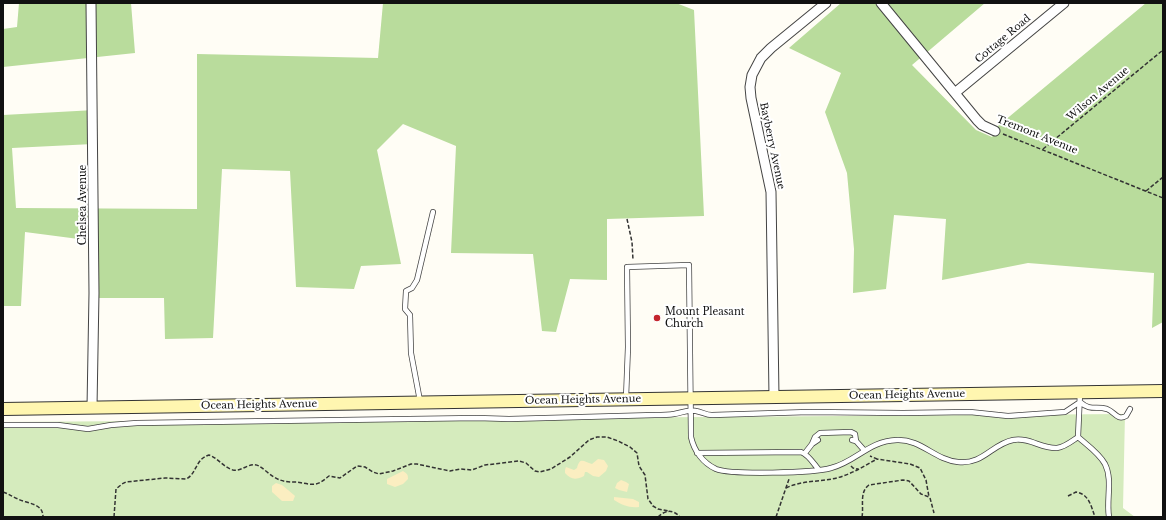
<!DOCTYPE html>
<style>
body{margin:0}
#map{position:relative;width:1166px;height:520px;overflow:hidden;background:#fffdf5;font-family:"Libre Baskerville",serif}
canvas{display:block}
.frame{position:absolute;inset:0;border:4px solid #111;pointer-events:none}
</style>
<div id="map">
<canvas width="1166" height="520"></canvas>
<div class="frame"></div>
</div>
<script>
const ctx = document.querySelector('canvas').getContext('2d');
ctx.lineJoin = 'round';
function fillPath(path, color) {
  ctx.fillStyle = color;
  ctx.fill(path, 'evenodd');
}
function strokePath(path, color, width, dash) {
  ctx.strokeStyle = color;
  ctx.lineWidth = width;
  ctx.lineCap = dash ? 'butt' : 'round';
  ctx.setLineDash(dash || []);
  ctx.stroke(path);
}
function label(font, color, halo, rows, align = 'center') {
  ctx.font = font + ' "Libre Baskerville",serif';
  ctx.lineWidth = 4;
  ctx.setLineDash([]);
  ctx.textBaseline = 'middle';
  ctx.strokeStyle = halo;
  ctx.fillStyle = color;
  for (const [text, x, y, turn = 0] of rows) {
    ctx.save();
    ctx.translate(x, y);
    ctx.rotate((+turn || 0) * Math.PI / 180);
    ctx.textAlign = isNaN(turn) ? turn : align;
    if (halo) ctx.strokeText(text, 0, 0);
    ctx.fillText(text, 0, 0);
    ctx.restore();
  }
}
const green = new Path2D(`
 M1125,414L1123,508L1135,517H3V422Z`);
const forest = new Path2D(`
 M19,3H131L135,53L3,67V29L17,27Z
 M383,3H676L694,10L704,216L607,219V280L570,279L556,332L542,331L533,254L451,253L456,146L403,124L377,150L401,264L361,266L354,289L296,287L290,171L222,169L213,338L165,339L164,298H95L94,241L25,232L21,306H3V115L95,110L93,144L12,148L16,208L197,209V54L378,58Z
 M841,3H985L912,65L976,130L992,137L998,126L1146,3H1163V322L1152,328L1154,273L1028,263L942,280L946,219L894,215L886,289L853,293L854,249L847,173L825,112L841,73L789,48Z`);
const sand = new Path2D(`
 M598,459L604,460L608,466L606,471L599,477L593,476L587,472H585L584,476C576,480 571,480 565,473V470L566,467L574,470L577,468C580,456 584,462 592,464Z
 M403,471C407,474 408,474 408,479L403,484L395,487L387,484V479Z
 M621,480L626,482L629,484L627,492L619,490L615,488L617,483Z
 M276,483L282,485L294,495L295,496L293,501H282L272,492V486Z
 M614,497L633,499L639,502V507C629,508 622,505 614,500Z`);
const path = new Path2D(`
 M1003,134L1163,198
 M1043,149L1163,50
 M1146,191L1163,177
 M627,219L632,242L633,260
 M851,466L853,468L858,469
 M786,488C804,479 824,483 843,476C855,472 866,465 877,459L870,456
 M3,492C9,494 13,497 18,499C28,504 43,503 43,517
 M1068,496L1076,492C1089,494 1091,506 1095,517
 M930,498L934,513
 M114,517L116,489L122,484L126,482L165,478L186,479C197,474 195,459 209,455C218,458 223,467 233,470C242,472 250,461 259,466C264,469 269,474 274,477C282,482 288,482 297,482C303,483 310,485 316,484C321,483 325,479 329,476L340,478L357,466L365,467L373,472L379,474L393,471L411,464H417L450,471L460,469L472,470L485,465L519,461L526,463L535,471L540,472L551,469L570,457L589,440L597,437H607L618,441L630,447L637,453L639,466L645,475L648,499L651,503L653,506L658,509L669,511
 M658,517C665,510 673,509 680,517
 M776,517L789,479
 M862,517C864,506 859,492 869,485L903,480L909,481L921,494L929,497L926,480L920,468L910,464L877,459`);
const lane = new Path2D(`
 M626,398L628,347L627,267L689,265L691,437C694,451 703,463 716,469C731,475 814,473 831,468C856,462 868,441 897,440C921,439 935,460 958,462C983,465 992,444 1013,440C1029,437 1042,449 1057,448C1065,447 1072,441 1078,437
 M420,401L411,353L410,315L405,309L406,291L412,288L417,280L433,212
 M3,425H58L88,429L111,425L137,423L477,418L509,419L655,415C661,415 668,415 674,414C682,413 688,409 696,411C702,412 706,415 712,415L809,412L903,413L970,412L1008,416L1065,412L1080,402C1090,411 1096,406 1107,409C1115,412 1117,421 1126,416L1130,409
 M1078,437C1087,445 1099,453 1105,464C1113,480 1106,500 1109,517
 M1078,437L1080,393
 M852,440L856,441L864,450
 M812,444L815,437L820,433L851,432L855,434L856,441
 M697,453L801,452C809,455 813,463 819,470
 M805,453L812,444L818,440`);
const street = new Path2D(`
 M91,3L94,293L92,407
 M881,3L977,120L982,125L995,131
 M956,92L1064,3
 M774,397L771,192L751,98L750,87L752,75L761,58L771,48L826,3`);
const secondary = new Path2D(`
 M3,409L1163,391`);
const markers = [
 [657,318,4,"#c4262e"]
];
const streetNames = [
 ["Cottage Road",1003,39,-40],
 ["Wilson Avenue",1098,94,-40],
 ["Tremont Avenue",1037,135,22],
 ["Bayberry Avenue",772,146,78],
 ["Chelsea Avenue",83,205,-90],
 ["Ocean Heights Avenue",907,395,-1],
 ["Ocean Heights Avenue",583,400,-1],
 ["Ocean Heights Avenue",259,405,-1]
];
const poiNames = [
 ["Mount Pleasant",665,312],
 ["Church",665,324]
];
fillPath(green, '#d5ebbd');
fillPath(forest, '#b9dc9c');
fillPath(sand, '#fbeec1');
strokePath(lane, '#444', 6);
strokePath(street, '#444', 11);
strokePath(secondary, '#333', 14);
strokePath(path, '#333', 1.5, [4, 2]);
strokePath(lane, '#fff', 4.5);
strokePath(street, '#fff', 9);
strokePath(secondary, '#fff6b0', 12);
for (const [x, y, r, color] of markers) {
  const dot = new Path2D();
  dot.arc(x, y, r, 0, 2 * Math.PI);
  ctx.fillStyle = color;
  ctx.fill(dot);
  strokePath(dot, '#fff', 1.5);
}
label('10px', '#111', '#fff', streetNames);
label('10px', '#111', '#fff', poiNames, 'left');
</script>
